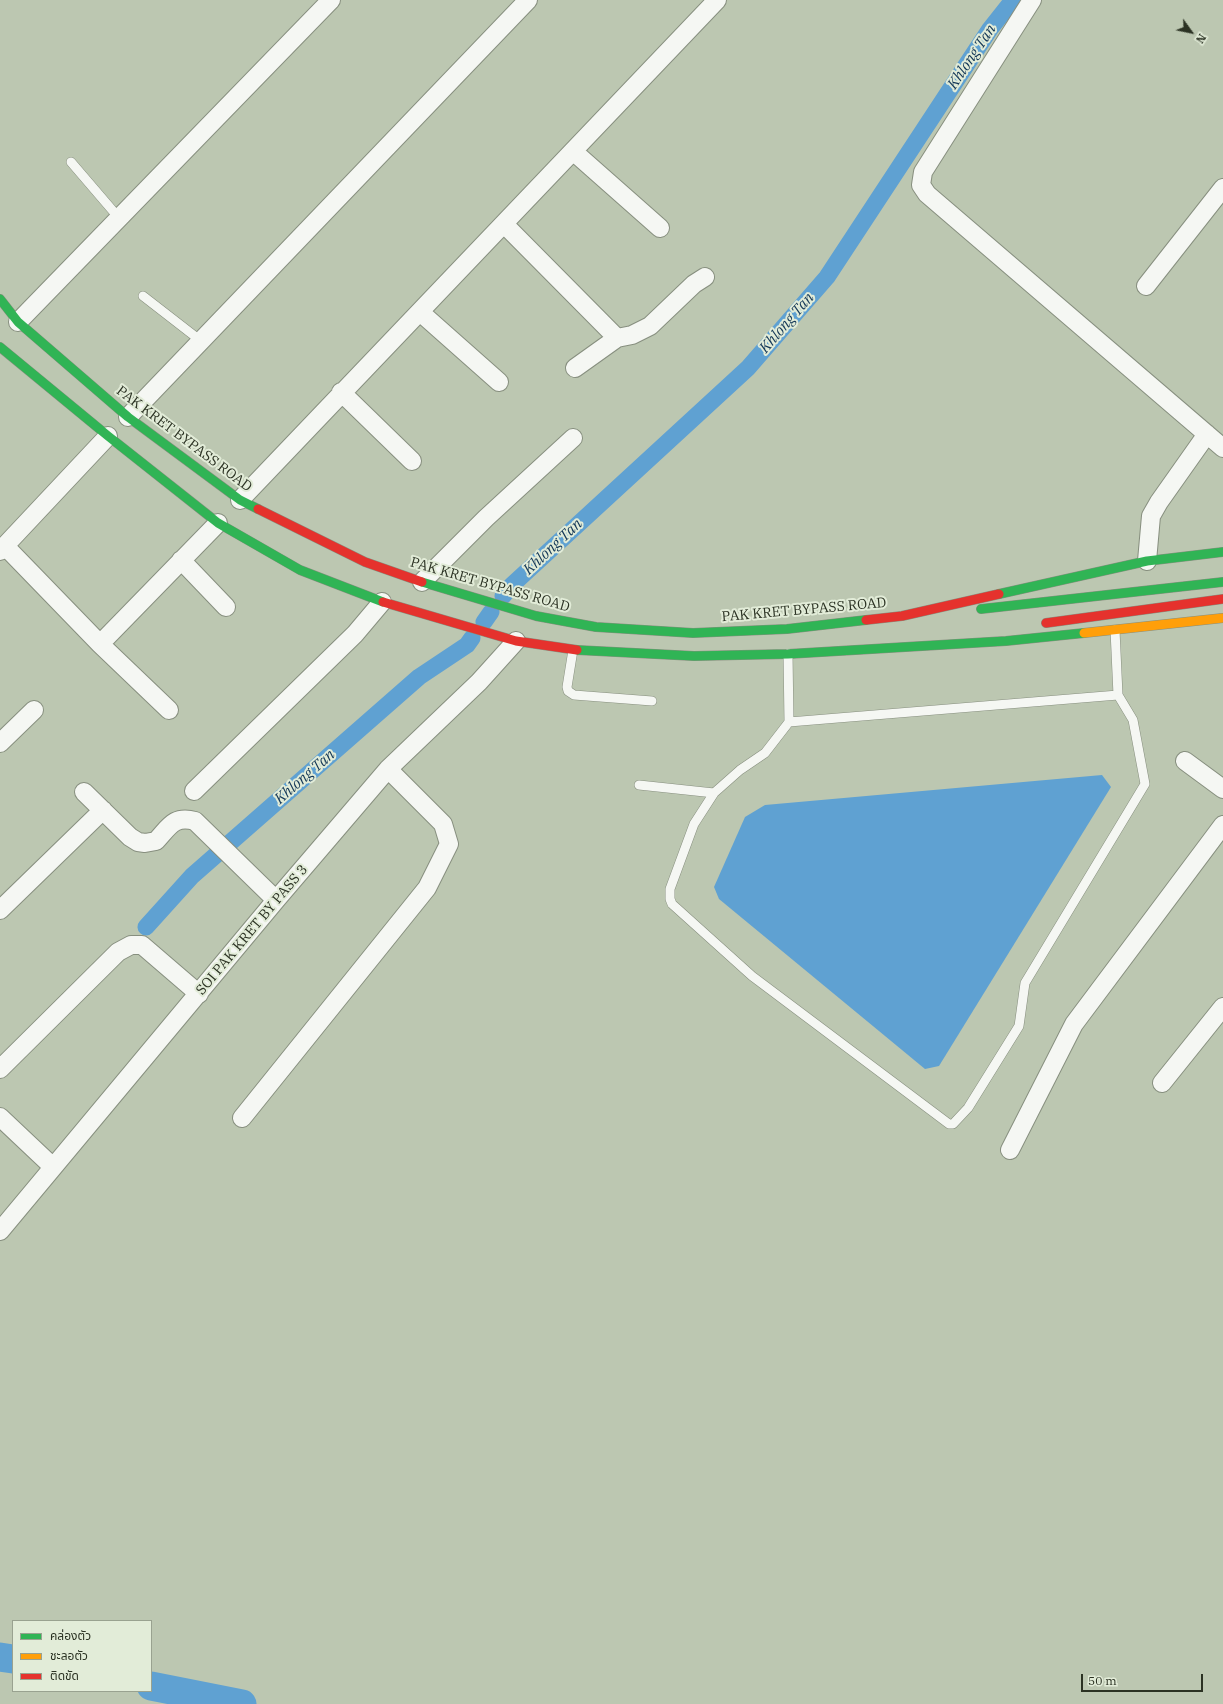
<!DOCTYPE html>
<meta charset="utf-8">
<style>
body{margin:0}
#map{position:relative;width:1223px;height:1704px;overflow:hidden;background:#bcc7b1;font-family:"IBM Plex Serif","Noto Sans Thai",serif}
canvas{display:block}
.legend{position:absolute;left:12px;top:1620px;width:140px;height:72px;box-sizing:border-box;background:#e2ecd8;border:1px solid #99a290;margin:0;padding:5px 7px;list-style:none;font-size:12px;color:#2b3223}
.legend li{display:flex;align-items:center;gap:8px;height:20px}
.legend b{width:20px;border:1px solid #99a290}
.north{position:absolute;left:1171px;top:12px;width:40px;height:40px;-webkit-text-stroke:3px #e2ecd8;paint-order:stroke;rotate:123deg;font-size:11px;font-weight:700;line-height:16px;text-align:center;color:#2b3223}
.north::after{content:'';display:block;margin:auto;width:14px;height:18px;background:#2b3223;clip-path:polygon(50% 0,100% 100%,50% 72%,0 100%)}
.scale{position:absolute;left:1081px;top:1674px;width:122px;height:18px;box-sizing:border-box;border:2px solid #2b3223;border-top:0;padding-left:5px;font-size:12px;line-height:14px;white-space:nowrap;color:#2b3223;-webkit-text-stroke:3px #e2ecd8;paint-order:stroke}
</style>
<div id="map">
<canvas width="1223" height="1704"></canvas>
<ul class="legend">
<li><b style="height:5px;background:#30b455"></b>คล่องตัว</li>
<li><b style="height:5px;background:#ff9f0a"></b>ชะลอตัว</li>
<li><b style="height:5px;background:#e5322d"></b>ติดขัด</li>
</ul>
<div class="north">N</div>
<div class="scale">50 m</div>
</div>
<script>
const ctx = document.querySelector('canvas').getContext('2d');
ctx.lineJoin = 'round';
function fillPath(path, color) {
  ctx.fillStyle = color;
  ctx.fill(path, 'evenodd');
}
function strokePath(path, color, width, dash) {
  ctx.strokeStyle = color;
  ctx.lineWidth = width;
  ctx.lineCap = dash ? 'butt' : 'round';
  ctx.setLineDash(dash || []);
  ctx.stroke(path);
}
function label(font, color, halo, rows, align = 'center') {
  ctx.font = font + ' "IBM Plex Serif",serif';
  ctx.lineWidth = 4;
  ctx.setLineDash([]);
  ctx.textBaseline = 'middle';
  ctx.strokeStyle = halo;
  ctx.fillStyle = color;
  for (const [text, x, y, turn = 0] of rows) {
    ctx.save();
    ctx.translate(x, y);
    ctx.rotate((+turn || 0) * Math.PI / 180);
    ctx.textAlign = isNaN(turn) ? turn : align;
    if (halo) ctx.strokeText(text, 0, 0);
    ctx.fillText(text, 0, 0);
    ctx.restore();
  }
}
const water = new Path2D(`
 M1102,775L1111,787L939,1066L925,1069L719,899L714,887L745,817L765,805Z`);
const canal = new Path2D(`
 M503,596L512,585L748,368L827,277L990,29L1013,0
 M484,622L491,612
 M146,927L192,876L419,677L467,645L472,638`);
const river = new Path2D(`
 M0,1657L13,1659
 M151,1686L242,1704`);
const lane = new Path2D(`
 M71,162L119,218
 M143,296L201,341
 M573,650L567,687L568,691L574,695L652,701
 M788,654L789,722L765,753L740,770L714,793L694,824L670,889V899L672,904L752,976L949,1124H953L968,1108L1019,1026L1025,983L1145,784L1133,720L1118,695L1115,630
 M789,722L1118,695
 M639,785L714,793`);
const street = new Path2D(`
 M1032,0L923,172L921,185L927,194L1223,448
 M574,152L660,228
 M504,224L617,338L632,335L650,326L694,284L705,277
 M1146,286L1223,188
 M420,312L499,382
 M18,322L331,0
 M575,368L617,338
 M341,392L412,461
 M128,417L528,0
 M240,500L717,0
 M5,546L100,644L169,710
 M0,551L108,436
 M181,560L226,607
 M1147,561L1151,516L1159,502L1207,434
 M422,582L486,518L573,438
 M100,644L218,523
 M0,743L34,710
 M1185,761L1223,789
 M194,791L355,634L382,602
 M84,792L130,837L138,842L145,843L156,841C169,827 174,815 195,821L276,900
 M0,910L103,810
 M0,1069L118,952L131,945H142L199,994
 M1162,1083L1223,1007
 M0,1117L53,1167
 M242,1118L427,888L449,844L443,824L388,769
 M1010,1150L1074,1024L1223,825
 M0,1231L276,900L388,769L479,682L516,641`);
const fast = new Path2D(`
 M0,299L18,322L128,417L240,500L258,509
 M0,347L108,436L218,523L300,570L383,602
 M422,582L536,616L596,627L693,633L787,629L866,620
 M999,594L1147,561L1223,552
 M981,609L1223,582
 M577,650L694,656L788,654L1006,641L1084,633`);
const slow = new Path2D(`
 M1084,633L1223,618`);
const jam = new Path2D(`
 M258,509L365,562L422,582
 M383,602L516,641L577,650
 M866,620L902,616L999,594
 M1046,623L1223,599`);
const streetNames = [
 ["PAK KRET BYPASS ROAD",184,439,37],
 ["PAK KRET BYPASS ROAD",490,585,16],
 ["PAK KRET BYPASS ROAD",804,610,-5],
 ["SOI PAK KRET BY PASS 3",252,930,-50]
];
const waterNames = [
 ["Khlong Tan",972,57,-56],
 ["Khlong Tan",787,323,-49],
 ["Khlong Tan",553,547,-43],
 ["Khlong Tan",305,777,-41]
];
fillPath(water, '#5fa1d2');
strokePath(canal, '#5fa1d2', 17);
strokePath(river, '#5fa1d2', 29);
strokePath(lane, '#878f7f', 10);
strokePath(street, '#878f7f', 20);
strokePath(fast, '#878f7f', 10);
strokePath(slow, '#878f7f', 10);
strokePath(jam, '#878f7f', 10);
strokePath(lane, '#f5f7f3', 9);
strokePath(street, '#f5f7f3', 18);
strokePath(fast, '#30b455', 9);
strokePath(slow, '#ff9f0a', 9);
strokePath(jam, '#e5322d', 9);
label('14px', '#2b3223', '#e2ecd8', streetNames);
label('italic 15px', '#133757', '#e2ecd8', waterNames);
</script>
